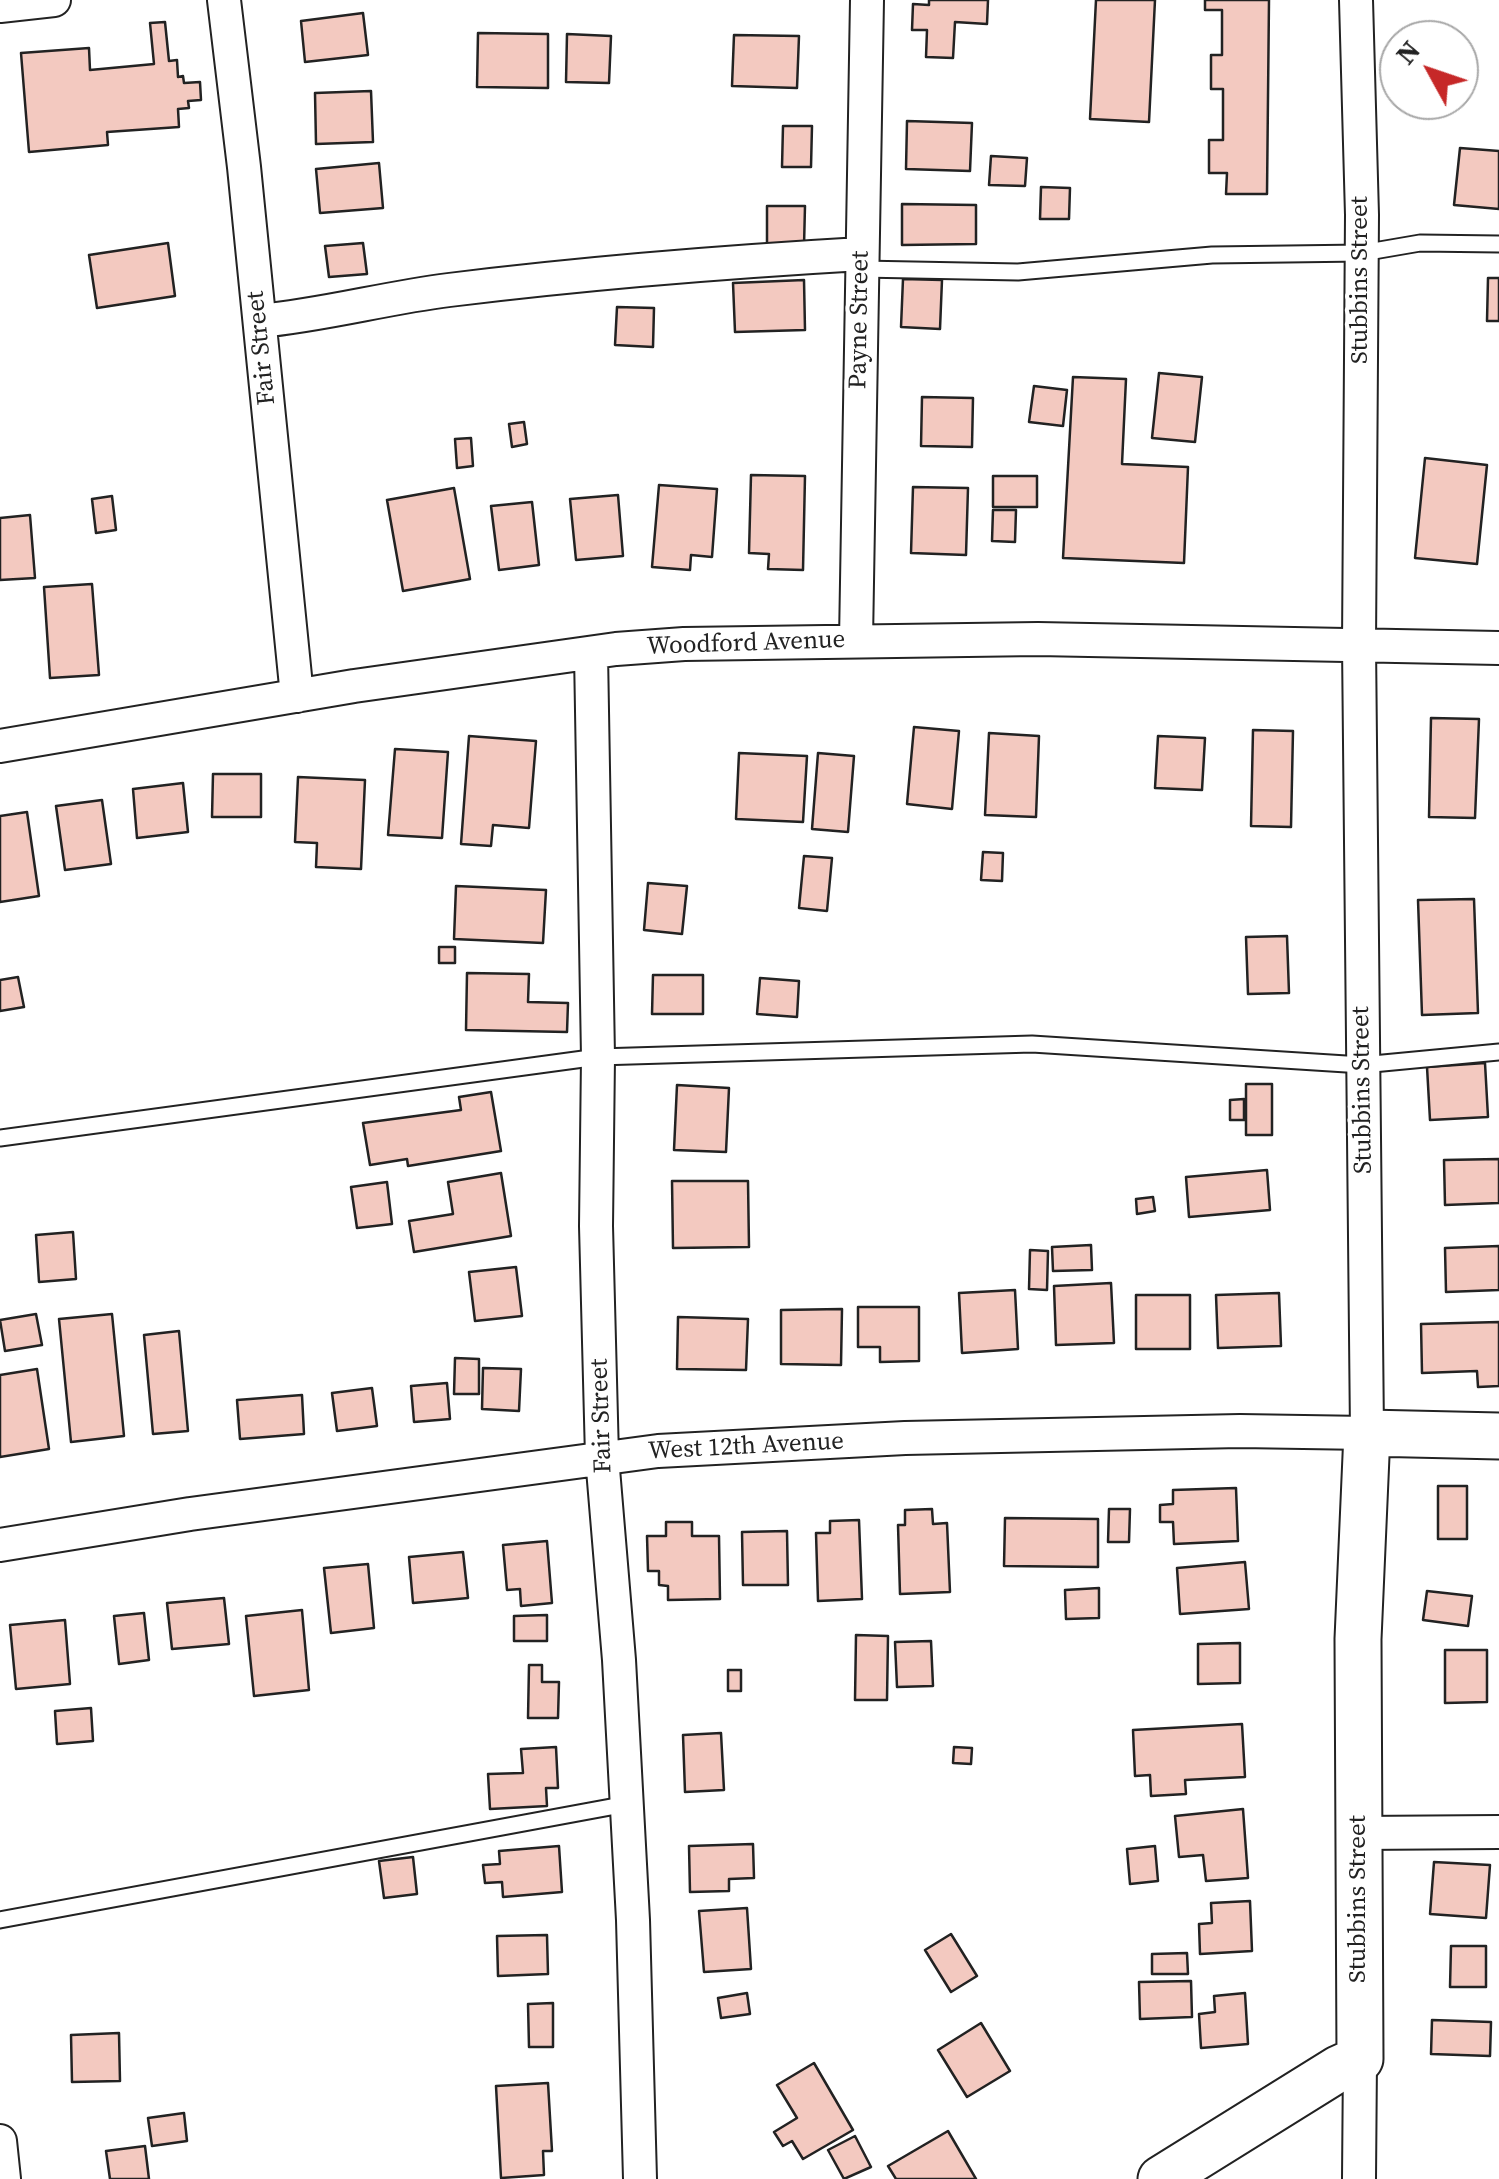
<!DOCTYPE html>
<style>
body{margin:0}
#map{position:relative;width:1499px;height:2179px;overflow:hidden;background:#fff;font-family:"Source Serif 4",serif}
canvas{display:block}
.north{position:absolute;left:1379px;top:20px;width:100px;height:100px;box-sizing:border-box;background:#fff;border:2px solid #a7a7a7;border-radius:50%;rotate:310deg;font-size:28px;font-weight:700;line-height:40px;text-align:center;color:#222}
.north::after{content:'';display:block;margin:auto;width:35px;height:45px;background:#c62828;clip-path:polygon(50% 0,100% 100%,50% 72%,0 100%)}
</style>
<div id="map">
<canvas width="1499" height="2179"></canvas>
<div class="north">N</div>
</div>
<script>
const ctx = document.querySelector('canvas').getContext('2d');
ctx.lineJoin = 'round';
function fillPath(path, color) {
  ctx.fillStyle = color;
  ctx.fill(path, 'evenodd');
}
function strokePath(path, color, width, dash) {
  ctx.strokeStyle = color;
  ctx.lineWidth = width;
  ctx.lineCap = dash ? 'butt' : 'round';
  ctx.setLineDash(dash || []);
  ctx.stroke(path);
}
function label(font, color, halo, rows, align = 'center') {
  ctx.font = font + ' "Source Serif 4",serif';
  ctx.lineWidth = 8;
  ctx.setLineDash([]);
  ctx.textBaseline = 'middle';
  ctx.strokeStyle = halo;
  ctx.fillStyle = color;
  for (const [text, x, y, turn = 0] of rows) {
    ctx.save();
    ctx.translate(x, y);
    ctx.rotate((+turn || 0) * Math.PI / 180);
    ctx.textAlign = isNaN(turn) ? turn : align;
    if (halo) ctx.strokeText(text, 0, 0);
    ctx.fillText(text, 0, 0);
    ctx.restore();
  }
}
const building = new Path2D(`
 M929,0H988L987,24L955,22L953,58L926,57L927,30H912L913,4L929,5Z
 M1096,0H1155L1149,122L1090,119Z
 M1205,0H1269L1267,194H1226L1227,173H1209V140H1223V89H1211V55H1222V10H1205Z
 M363,13L368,55L305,62L301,21Z
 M165,22L169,61L177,60L178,77L183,76L184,83L200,82L201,100L188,101L189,108L178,109L179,127L107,132L108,145L29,152L21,53L89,48L90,70L154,64L150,23Z
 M478,33L548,34V88L477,87Z
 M567,34L611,36L609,83L566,82Z
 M734,35L799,36L797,88L732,86Z
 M371,91L373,142L316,144L315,93Z
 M907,121L972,123L970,171L906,169Z
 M783,126H812L811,167H782Z
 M1460,148L1499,151V209L1454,205Z
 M991,156L1027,158L1025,186L989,185Z
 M379,163L383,208L320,213L316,169Z
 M1041,187L1070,188L1069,219H1040Z
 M902,204L976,205V244L902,245Z
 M767,206H805L804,246L767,245Z
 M168,243L175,296L97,308L89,255Z
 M363,243L367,274L329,277L325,246Z
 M1488,278H1499V321H1487Z
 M903,279L942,280L940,329L901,327Z
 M804,280L805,330L735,332L733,283Z
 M617,307L654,308L653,347L615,345Z
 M1159,373L1202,377L1195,442L1152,438Z
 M1073,377L1126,379L1122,464L1188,467L1184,563L1063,558Z
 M1034,386L1067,390L1063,426L1029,422Z
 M922,397L973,398L972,447L921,446Z
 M524,422L527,444L512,447L509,424Z
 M471,438L473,466L457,468L455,439Z
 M1425,458L1487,465L1477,564L1415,558Z
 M751,475L805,476L803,570L768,569L769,554L749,553Z
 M993,476H1037V507H993Z
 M659,485L717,489L712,557L691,555L690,570L652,567Z
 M913,487L968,488L966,555L911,553Z
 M454,488L470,579L403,591L387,500Z
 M618,495L623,556L576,560L570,499Z
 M112,496L116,530L96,533L92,499Z
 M532,502L539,565L499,570L491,506Z
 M993,510H1016L1015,542L992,541Z
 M30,515L35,578L0,580V518Z
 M92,584L99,675L50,678L44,587Z
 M1431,718L1479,719L1475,818L1429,817Z
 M914,727L959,731L952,809L907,804Z
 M1253,730L1293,731L1291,827L1251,826Z
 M989,733L1039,736L1036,817L985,815Z
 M469,736L536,741L529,828L493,825L491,846L461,844Z
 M1158,736L1205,738L1202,790L1155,788Z
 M395,749L448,752L442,838L388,835Z
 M739,753L807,756L803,822L736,819Z
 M818,753L854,756L848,832L812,829Z
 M213,774H261V817H212Z
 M298,777L365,780L361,869L316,867L317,843L295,842Z
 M183,783L188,832L137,838L133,789Z
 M102,800L111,864L65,870L56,806Z
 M27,812L39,896L0,902V816Z
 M983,852L1003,853L1002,881L981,880Z
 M804,856L832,858L827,911L799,908Z
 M648,883L687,886L682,934L644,930Z
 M456,886L546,890L543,943L454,939Z
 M1474,899L1478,1013L1422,1015L1418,900Z
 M1287,936L1289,993L1248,994L1246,937Z
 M439,947H455V963H439Z
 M467,973L529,974L528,1002L568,1003L567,1032L466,1030Z
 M653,975H703V1014H652Z
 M18,977L24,1007L0,1011V980Z
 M760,978L799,981L797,1017L757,1014Z
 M1485,1063L1488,1117L1430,1120L1427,1067Z
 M1246,1084H1272V1135H1246Z
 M677,1085L729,1088L726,1152L674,1150Z
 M491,1092L501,1151L408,1166L407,1159L370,1165L363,1123L461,1110L459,1097Z
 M1244,1099V1120H1230V1100Z
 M1499,1159V1203L1445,1205L1444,1160Z
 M1267,1170L1270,1210L1189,1217L1186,1177Z
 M501,1173L511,1236L414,1252L409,1221L453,1214L448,1182Z
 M672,1181H748L749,1247L673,1248Z
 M387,1182L392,1224L357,1228L351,1187Z
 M1153,1197L1155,1211L1137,1214L1136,1199Z
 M73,1232L76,1279L39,1282L36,1235Z
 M1091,1245L1092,1270L1053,1271L1052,1247Z
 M1499,1246V1290L1446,1292L1445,1248Z
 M1030,1250L1048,1251L1047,1290L1029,1289Z
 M516,1267L522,1316L475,1321L469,1272Z
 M1111,1283L1114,1343L1056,1345L1054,1286Z
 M1015,1290L1018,1349L962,1353L959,1293Z
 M1279,1293L1281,1346L1218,1348L1216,1295Z
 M1136,1295H1190V1349H1136Z
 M858,1307H919V1361L880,1362V1347H858Z
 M842,1309L841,1365L781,1364V1310Z
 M36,1314L42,1345L5,1351L0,1320Z
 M112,1314L124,1436L71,1442L59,1319Z
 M678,1317L748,1319L746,1370L677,1369Z
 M1499,1322V1386L1478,1387L1477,1371L1422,1373L1421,1324Z
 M179,1331L188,1431L153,1434L144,1335Z
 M455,1358L479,1359V1394H454Z
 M483,1368L521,1369L519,1411L482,1409Z
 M37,1369L49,1449L0,1457V1375Z
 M447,1383L450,1419L414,1422L411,1386Z
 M372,1388L377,1426L337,1431L332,1393Z
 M302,1395L304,1434L240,1439L237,1400Z
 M1438,1486H1467V1539H1438Z
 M1236,1488L1238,1541L1174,1544L1173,1522H1160V1505L1173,1504V1490Z
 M932,1509L933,1524L947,1523L950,1592L900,1594L898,1525H905V1510Z
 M1109,1509H1130L1129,1542H1108Z
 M1005,1518L1098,1519V1567L1004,1566Z
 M859,1520L862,1599L818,1601L816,1533H830V1521Z
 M666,1522H692V1536H719L720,1599L668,1600V1586L659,1585V1571H648L647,1536H666Z
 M787,1531L788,1585H743L742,1532Z
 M547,1541L552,1603L521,1606L520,1589L507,1590L503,1545Z
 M463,1552L468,1598L413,1603L409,1557Z
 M1245,1562L1249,1609L1180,1614L1177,1568Z
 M368,1564L374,1628L331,1633L324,1568Z
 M1099,1588V1618L1066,1619L1065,1590Z
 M1427,1591L1472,1596L1468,1626L1423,1620Z
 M224,1598L229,1644L172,1649L167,1603Z
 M302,1610L309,1690L254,1696L246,1616Z
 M144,1613L149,1660L119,1664L114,1616Z
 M547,1615V1641H514V1616Z
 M65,1620L70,1684L16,1689L10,1625Z
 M856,1635L888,1636L887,1700H855Z
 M931,1641L933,1686L897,1687L895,1642Z
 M1240,1643V1683L1198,1684V1644Z
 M1445,1650H1487V1702L1445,1703Z
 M529,1665H542V1682H559L558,1718H528Z
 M728,1670H741V1691H728Z
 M91,1708L93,1741L57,1744L55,1711Z
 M1242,1724L1245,1777L1185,1780L1186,1794L1151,1796L1150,1775L1135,1776L1133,1730Z
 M721,1733L724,1790L685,1792L683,1735Z
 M556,1747L558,1788H546L547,1806L490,1809L488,1774L523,1773L521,1749Z
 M954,1747L972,1748L971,1764L953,1763Z
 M1243,1809L1248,1878L1206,1881L1203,1855L1179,1857L1175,1816Z
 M753,1844L754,1878L729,1879V1891L690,1892L689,1846Z
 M559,1846L562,1892L503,1897L502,1882L485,1883L483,1865L500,1864L499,1851Z
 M1155,1846L1158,1881L1130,1884L1127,1849Z
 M413,1857L417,1894L384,1898L379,1861Z
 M1434,1862L1490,1865L1486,1918L1430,1914Z
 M1250,1901L1252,1951L1200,1954L1199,1924L1212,1923L1211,1903Z
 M747,1908L751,1969L704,1972L699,1911Z
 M951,1934L977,1976L951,1992L925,1950Z
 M547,1935L548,1974L498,1976L497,1936Z
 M1451,1946H1486V1987H1450Z
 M1187,1953L1188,1974H1152V1954Z
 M1191,1981L1192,2017L1140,2019L1139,1982Z
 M747,1993L750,2014L721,2018L718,1998Z
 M1245,1993L1248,2044L1201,2048L1199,2014L1215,2012L1214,1996Z
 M553,2003V2047H529L528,2004Z
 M1432,2020L1491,2022L1490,2056L1431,2054Z
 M981,2023L1010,2071L967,2097L938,2050Z
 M119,2033L120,2081L72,2082L71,2035Z
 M814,2063L853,2130L803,2159L792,2141L783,2146L774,2132L797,2118L777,2085Z
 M548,2083L552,2151H543L544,2175L501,2178L496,2086Z
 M184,2113L187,2141L152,2146L148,2118Z
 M948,2131L976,2179H896L888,2166Z
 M855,2136L871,2167L844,2179L828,2150Z
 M145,2146L149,2179H110L106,2151Z`);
const lane = new Path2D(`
 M861,269L1018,272L1212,255L1362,253L1420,243L1499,244
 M0,1138L598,1057L1032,1044L1362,1065L1499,1052
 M0,1920L627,1804`);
const street = new Path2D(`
 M224,0L244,167L297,696
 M0,6L54,0
 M260,321C324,315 385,298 449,290C586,273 723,262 861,254
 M856,640L867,0
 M591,653L598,1057L596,1226L602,1457L619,1660L633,1920L640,2179
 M0,746L354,686L616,649L684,644L1038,639L1499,648
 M0,1545L190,1514L658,1451L905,1438L1240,1431L1367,1433L1359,644L1362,215L1356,0
 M1358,1833L1499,1832
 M0,2141L4,2179
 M1359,2179L1360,2059`);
const secondary = new Path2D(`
 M1161,2179L1338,2069L1360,2059L1358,1639L1367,1433L1499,1436`);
const streetNames = [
 ["Stubbins Street",1361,280,-90],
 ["Payne Street",860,320,-89],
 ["Fair Street",262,348,-96],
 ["Woodford Avenue",746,644,-2],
 ["Stubbins Street",1363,1090,-91],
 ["Fair Street",602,1416,-92],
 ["West 12th Avenue",746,1447,-3],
 ["Stubbins Street",1359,1899,-90]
];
fillPath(building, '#f3c9c0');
strokePath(building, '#222', 2.5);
strokePath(lane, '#222', 19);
strokePath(street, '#222', 36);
strokePath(secondary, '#222', 49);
strokePath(lane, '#fff', 15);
strokePath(street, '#fff', 32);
strokePath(secondary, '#fff', 45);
label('25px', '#222', '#fff', streetNames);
</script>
